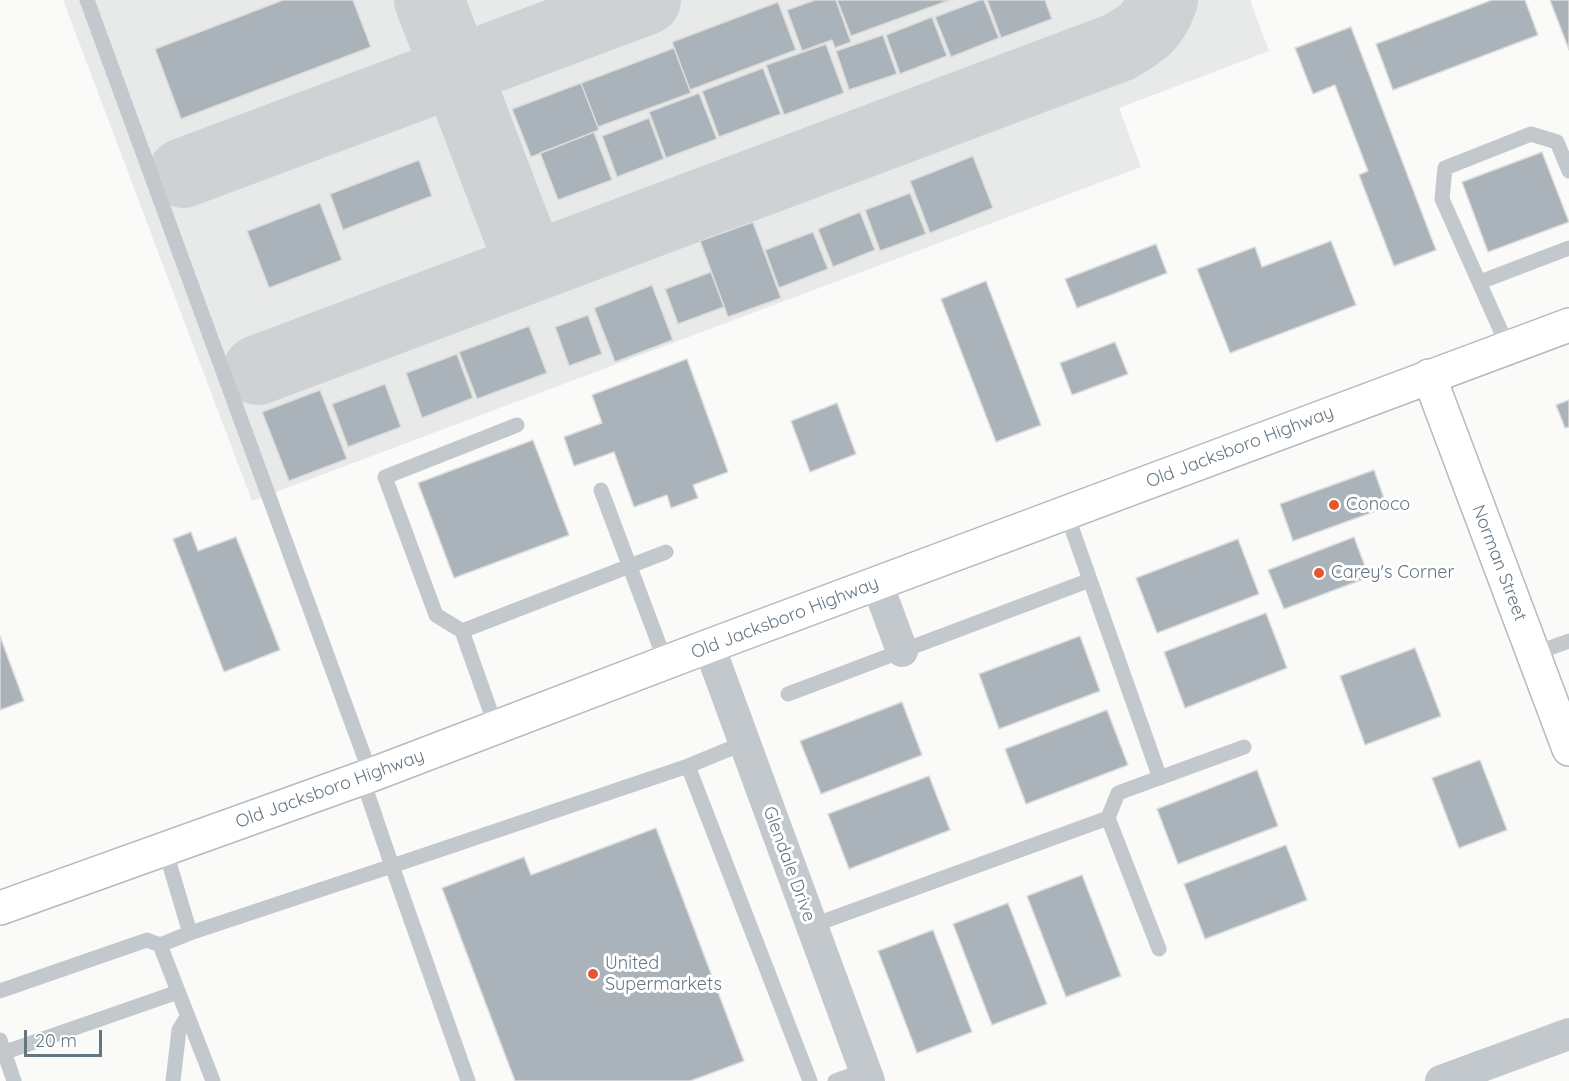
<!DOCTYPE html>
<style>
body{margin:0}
#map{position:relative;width:1569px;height:1081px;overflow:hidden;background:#fafaf8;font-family:Quicksand,sans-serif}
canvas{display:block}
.scale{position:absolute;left:24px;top:1030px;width:78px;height:27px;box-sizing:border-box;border:3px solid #657683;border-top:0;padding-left:8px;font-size:18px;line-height:21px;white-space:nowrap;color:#657683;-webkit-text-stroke:4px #fff;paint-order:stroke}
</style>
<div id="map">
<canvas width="1569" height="1081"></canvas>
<div class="scale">20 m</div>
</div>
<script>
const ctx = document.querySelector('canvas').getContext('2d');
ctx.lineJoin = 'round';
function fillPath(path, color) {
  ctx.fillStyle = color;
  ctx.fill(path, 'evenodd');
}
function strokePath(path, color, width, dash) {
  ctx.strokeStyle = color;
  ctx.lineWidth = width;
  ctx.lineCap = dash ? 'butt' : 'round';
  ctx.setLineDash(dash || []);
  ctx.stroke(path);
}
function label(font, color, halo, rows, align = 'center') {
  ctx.font = font + ' Quicksand,sans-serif';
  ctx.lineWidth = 6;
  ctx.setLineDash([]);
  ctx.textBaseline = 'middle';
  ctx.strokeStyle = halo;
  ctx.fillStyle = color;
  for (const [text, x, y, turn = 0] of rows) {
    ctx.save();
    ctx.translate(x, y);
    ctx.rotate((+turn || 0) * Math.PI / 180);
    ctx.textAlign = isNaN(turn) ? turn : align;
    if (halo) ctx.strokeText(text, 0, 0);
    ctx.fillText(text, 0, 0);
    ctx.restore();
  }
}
const built = new Path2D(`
 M63,0H1250L1269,51L1119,108L1141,167L252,501Z`);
const taxiway = new Path2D(`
 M429,0L531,267
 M183,173L646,0
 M258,370L1119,47C1143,33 1153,27 1163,0`);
const building = new Path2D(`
 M283,0H353L371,47L181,119L155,49Z
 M815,0H836L851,42L835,48L832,40L802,51L787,10Z
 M837,0H950L851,36Z
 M980,0H984L999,38L951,57L935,17Z
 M987,0H1045L1052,19L1001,38Z
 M1492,0H1525L1538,35L1393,90L1376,44Z
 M1550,0H1569V50Z
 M778,2L796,50L690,90L672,42Z
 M932,17L947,56L900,74L886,35Z
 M1351,27L1436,250L1394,266L1359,175L1368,171L1335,85L1313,94L1295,48Z
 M883,35L897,74L849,90L836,51Z
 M826,44L844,93L784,115L766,65Z
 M674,48L691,93L598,127L581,83Z
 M763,68L781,114L719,137L702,91Z
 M581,83L599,130L531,157L512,109Z
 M699,93L717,139L666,158L649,112Z
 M649,118L664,159L617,177L602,136Z
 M594,132L612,180L558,200L540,153Z
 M1542,152L1569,222L1488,252L1462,182Z
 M973,156L993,208L930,233L910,181Z
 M419,160L432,196L343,230L330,194Z
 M910,193L926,234L880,251L865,210Z
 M320,203L342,260L269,288L247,231Z
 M860,212L875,250L833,267L818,229Z
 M753,222L781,298L728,317L700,241Z
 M813,232L828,269L779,288L765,250Z
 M1331,241L1356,305L1230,353L1197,269L1255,247L1262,267Z
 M1156,244L1167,273L1077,308L1065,279Z
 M711,272L724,307L678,324L665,289Z
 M986,281L1041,425L996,442L941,299Z
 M652,285L673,340L615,362L594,308Z
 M588,315L602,354L569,366L555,327Z
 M529,326L547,373L477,399L459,352Z
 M1115,342L1128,374L1072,395L1060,363Z
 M457,354L473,398L422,418L406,373Z
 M687,359L728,472L693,485L698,498L671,508L667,495L634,507L614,452L574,466L564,437L602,423L592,395Z
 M385,384L401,427L348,447L332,404Z
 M320,390L347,459L289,481L262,412Z
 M1569,400V427L1565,428L1556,405Z
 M837,403L856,454L810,472L791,421Z
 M533,440L569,535L454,578L418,483Z
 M1374,470L1387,507L1293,541L1280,504Z
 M191,532L198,551L236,537L280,650L224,672L173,539Z
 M1354,537L1369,577L1284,609L1268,570Z
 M1238,539L1259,594L1157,633L1136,578Z
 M1266,613L1287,668L1185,708L1164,652Z
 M0,636L24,701L0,710Z
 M1080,636L1100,691L999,729L979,674Z
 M1415,648L1441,716L1365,745L1340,676Z
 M902,702L922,755L821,794L800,741Z
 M1107,710L1128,765L1026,804L1005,749Z
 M1480,760L1507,830L1459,848L1432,778Z
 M1257,770L1278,826L1178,864L1157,809Z
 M929,776L950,830L849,869L828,814Z
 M656,828L744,1061L690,1081H515L442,888L524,857L531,875Z
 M1286,845L1307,900L1205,939L1184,884Z
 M1082,875L1121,976L1066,997L1027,896Z
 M1008,903L1047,1004L992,1025L953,924Z
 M933,930L972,1032L917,1053L878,951Z`);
const lane = new Path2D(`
 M87,0L371,775
 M1480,282L1569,248
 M1508,347L1442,199L1445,168L1531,134L1557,142L1569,171
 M601,490L666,663
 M1066,512L1160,778
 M462,631L436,615L385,477L517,425
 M1533,654L1569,641
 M788,694L1090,580
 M496,727L462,631L666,552
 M744,743L688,766L810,1081
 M362,778L392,866L688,766
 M1108,818L1159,949
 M165,849L190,933L392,866L468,1081
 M811,926L1108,818L1118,793L1244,747
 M190,933L160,945L213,1081
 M0,991L147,940L160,945
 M0,1040L14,1081
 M0,1054L178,992
 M173,1081L179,1030L187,1017
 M835,1081L865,1070`);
const street = new Path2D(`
 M877,583L902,651
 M709,646L869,1081
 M1441,1081L1569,1034`);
const secondary = new Path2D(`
 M1429,376L1569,749
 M0,908L371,775L709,646L1569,325`);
const markers = [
 [1334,505,6,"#e4572e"],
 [1319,573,6,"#e4572e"],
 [593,974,6,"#e4572e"]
];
const streetNames = [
 ["Old Jacksboro Highway",1240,447,-21],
 ["Norman Street",1499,563,69],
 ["Old Jacksboro Highway",785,618,-21],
 ["Old Jacksboro Highway",330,789,-20],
 ["Glendale Drive",789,864,70]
];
const poiNames = [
 ["Conoco",1346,505],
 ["Carey's Corner",1331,573],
 ["United",605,964],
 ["Supermarkets",605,985]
];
fillPath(built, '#e8e9e9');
strokePath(taxiway, '#ced2d4', 70);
fillPath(building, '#aab3b9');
strokePath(building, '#dcdcda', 1.5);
strokePath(secondary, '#b3babf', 36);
strokePath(lane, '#c3c8cc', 15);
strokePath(street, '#c3c8cc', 32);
strokePath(secondary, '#fff', 33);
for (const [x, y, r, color] of markers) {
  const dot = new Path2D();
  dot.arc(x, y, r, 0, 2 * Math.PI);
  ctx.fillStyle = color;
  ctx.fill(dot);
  strokePath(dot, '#fff', 2);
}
label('18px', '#657683', '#fff', streetNames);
label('18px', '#657683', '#fff', poiNames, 'left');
</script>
